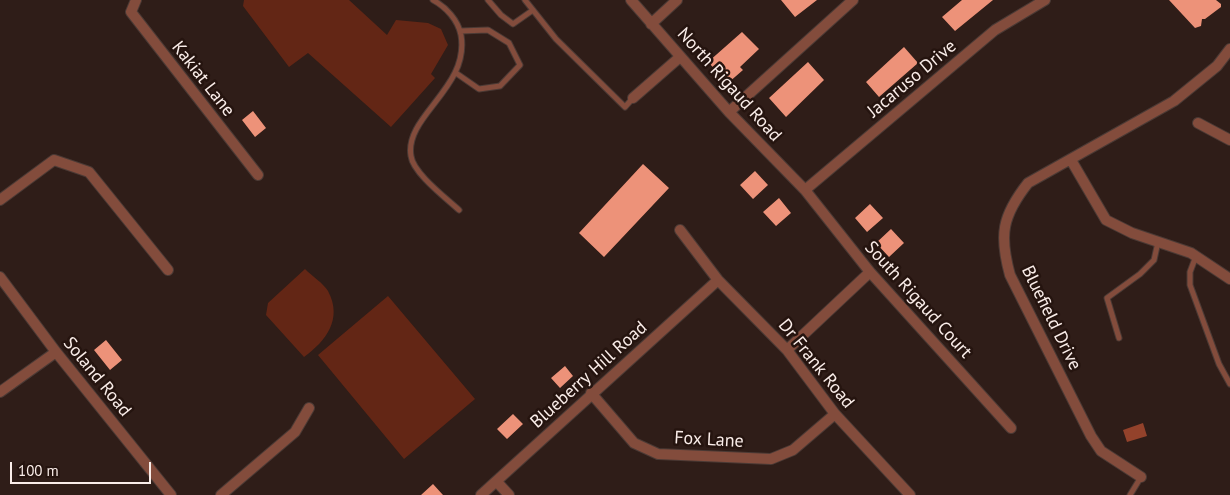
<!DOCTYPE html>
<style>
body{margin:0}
#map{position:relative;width:1230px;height:495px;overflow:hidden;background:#2f1d18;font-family:"PT Sans",sans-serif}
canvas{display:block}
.scale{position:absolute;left:10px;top:462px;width:141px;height:22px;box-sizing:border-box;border:2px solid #faede9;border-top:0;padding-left:6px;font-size:15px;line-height:18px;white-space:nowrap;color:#faede9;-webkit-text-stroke:4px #25140f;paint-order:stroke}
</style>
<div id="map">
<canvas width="1230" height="495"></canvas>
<div class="scale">100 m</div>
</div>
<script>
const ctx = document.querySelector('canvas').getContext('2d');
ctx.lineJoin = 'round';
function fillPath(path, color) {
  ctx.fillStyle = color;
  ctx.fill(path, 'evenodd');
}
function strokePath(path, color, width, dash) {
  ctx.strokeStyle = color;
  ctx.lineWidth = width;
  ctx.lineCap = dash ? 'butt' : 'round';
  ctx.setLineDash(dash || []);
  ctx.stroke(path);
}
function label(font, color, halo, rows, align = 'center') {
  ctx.font = font + ' "PT Sans",sans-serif';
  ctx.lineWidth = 5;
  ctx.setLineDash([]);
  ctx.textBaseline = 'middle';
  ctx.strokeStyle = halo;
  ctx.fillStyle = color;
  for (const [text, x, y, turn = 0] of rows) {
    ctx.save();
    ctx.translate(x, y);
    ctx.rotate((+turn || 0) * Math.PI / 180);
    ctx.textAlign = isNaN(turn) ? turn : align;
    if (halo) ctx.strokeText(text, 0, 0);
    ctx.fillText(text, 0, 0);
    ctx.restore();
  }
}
const green = new Path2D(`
 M244,0H349L387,35L396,20L428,23L441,29L448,45L431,74L435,78L391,127L308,53L289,67L243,6Z
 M305,269C312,276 323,283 328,291C343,319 326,341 304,357L266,315L268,303Z
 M388,296L475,399L404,459L318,355Z`);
const water = new Path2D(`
 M1143,423L1147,436L1127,442L1123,430Z`);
const building = new Path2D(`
 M781,0H817L795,17Z
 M962,0H993L955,31L942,17Z
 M1169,0H1216L1221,4V7L1205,19H1202L1201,26L1195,28Z
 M742,32L759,49L740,67L743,70L728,83L708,62Z
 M904,47L918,63L879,97L866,82Z
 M808,62L824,80L786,117L769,98Z
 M253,111L266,128L255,137L242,120Z
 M643,164L669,188L604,257L579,233Z
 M755,171L768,185L753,199L740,185Z
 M779,198L791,213L776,226L763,212Z
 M870,204L883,218L867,232L855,218Z
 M891,229L904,243L889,257L876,243Z
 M106,340L122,360L110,370L94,350Z
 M565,366L573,376L560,388L551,378Z
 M513,414L523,424L507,439L497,429Z
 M433,484L443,495H421Z`);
const lane = new Path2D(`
 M433,0C446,7 458,20 461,35C470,88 404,116 411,156C413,173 446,198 459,210
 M488,0L501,15L513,24L533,10
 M525,0L556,39L625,107L633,98
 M456,73L479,89L500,86L520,65L509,43L488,30L460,31
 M1196,256L1190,272V285L1219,364L1230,384
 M1119,338L1107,298L1140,274L1154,260L1158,242
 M1130,495L1141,477`);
const street = new Path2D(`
 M136,0L131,12L258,175
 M631,0L729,112L805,190L870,272L1011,428
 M651,24L677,0
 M633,98L680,57
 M729,112L853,0
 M1198,123L1230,140
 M1071,160L1106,220L1132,233L1191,253L1230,279
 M805,190L995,30L1045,0
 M0,200L54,160L89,172L168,270
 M680,230L718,280L787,350L835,414L910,495
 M0,277L56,352L171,495
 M787,350L870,272
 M0,392L56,352
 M591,393L634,443L658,454L771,459L793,450L835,414
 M1141,477L1101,451L1091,436L1010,275C999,235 1002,216 1028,183L1174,101L1217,66L1230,49
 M497,482L509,495
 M221,495L295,432L309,408
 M481,495L718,280`);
const streetNames = [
 ["Kakiat Lane",203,79,52],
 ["Jacaruso Drive",912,79,-40],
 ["North Rigaud Road",729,85,48],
 ["South Rigaud Court",918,300,48],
 ["Bluefield Drive",1051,318,64],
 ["Dr Frank Road",816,364,51],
 ["Blueberry Hill Road",589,375,-42],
 ["Soland Road",97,377,51],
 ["Fox Lane",709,440,3]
];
fillPath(green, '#632615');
fillPath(water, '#93422b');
fillPath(building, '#ed9279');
strokePath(lane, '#4b3a35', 7);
strokePath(street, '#4b3a35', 12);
strokePath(lane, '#834c3c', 5);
strokePath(street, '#834c3c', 10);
label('18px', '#faede9', '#25140f', streetNames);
</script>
